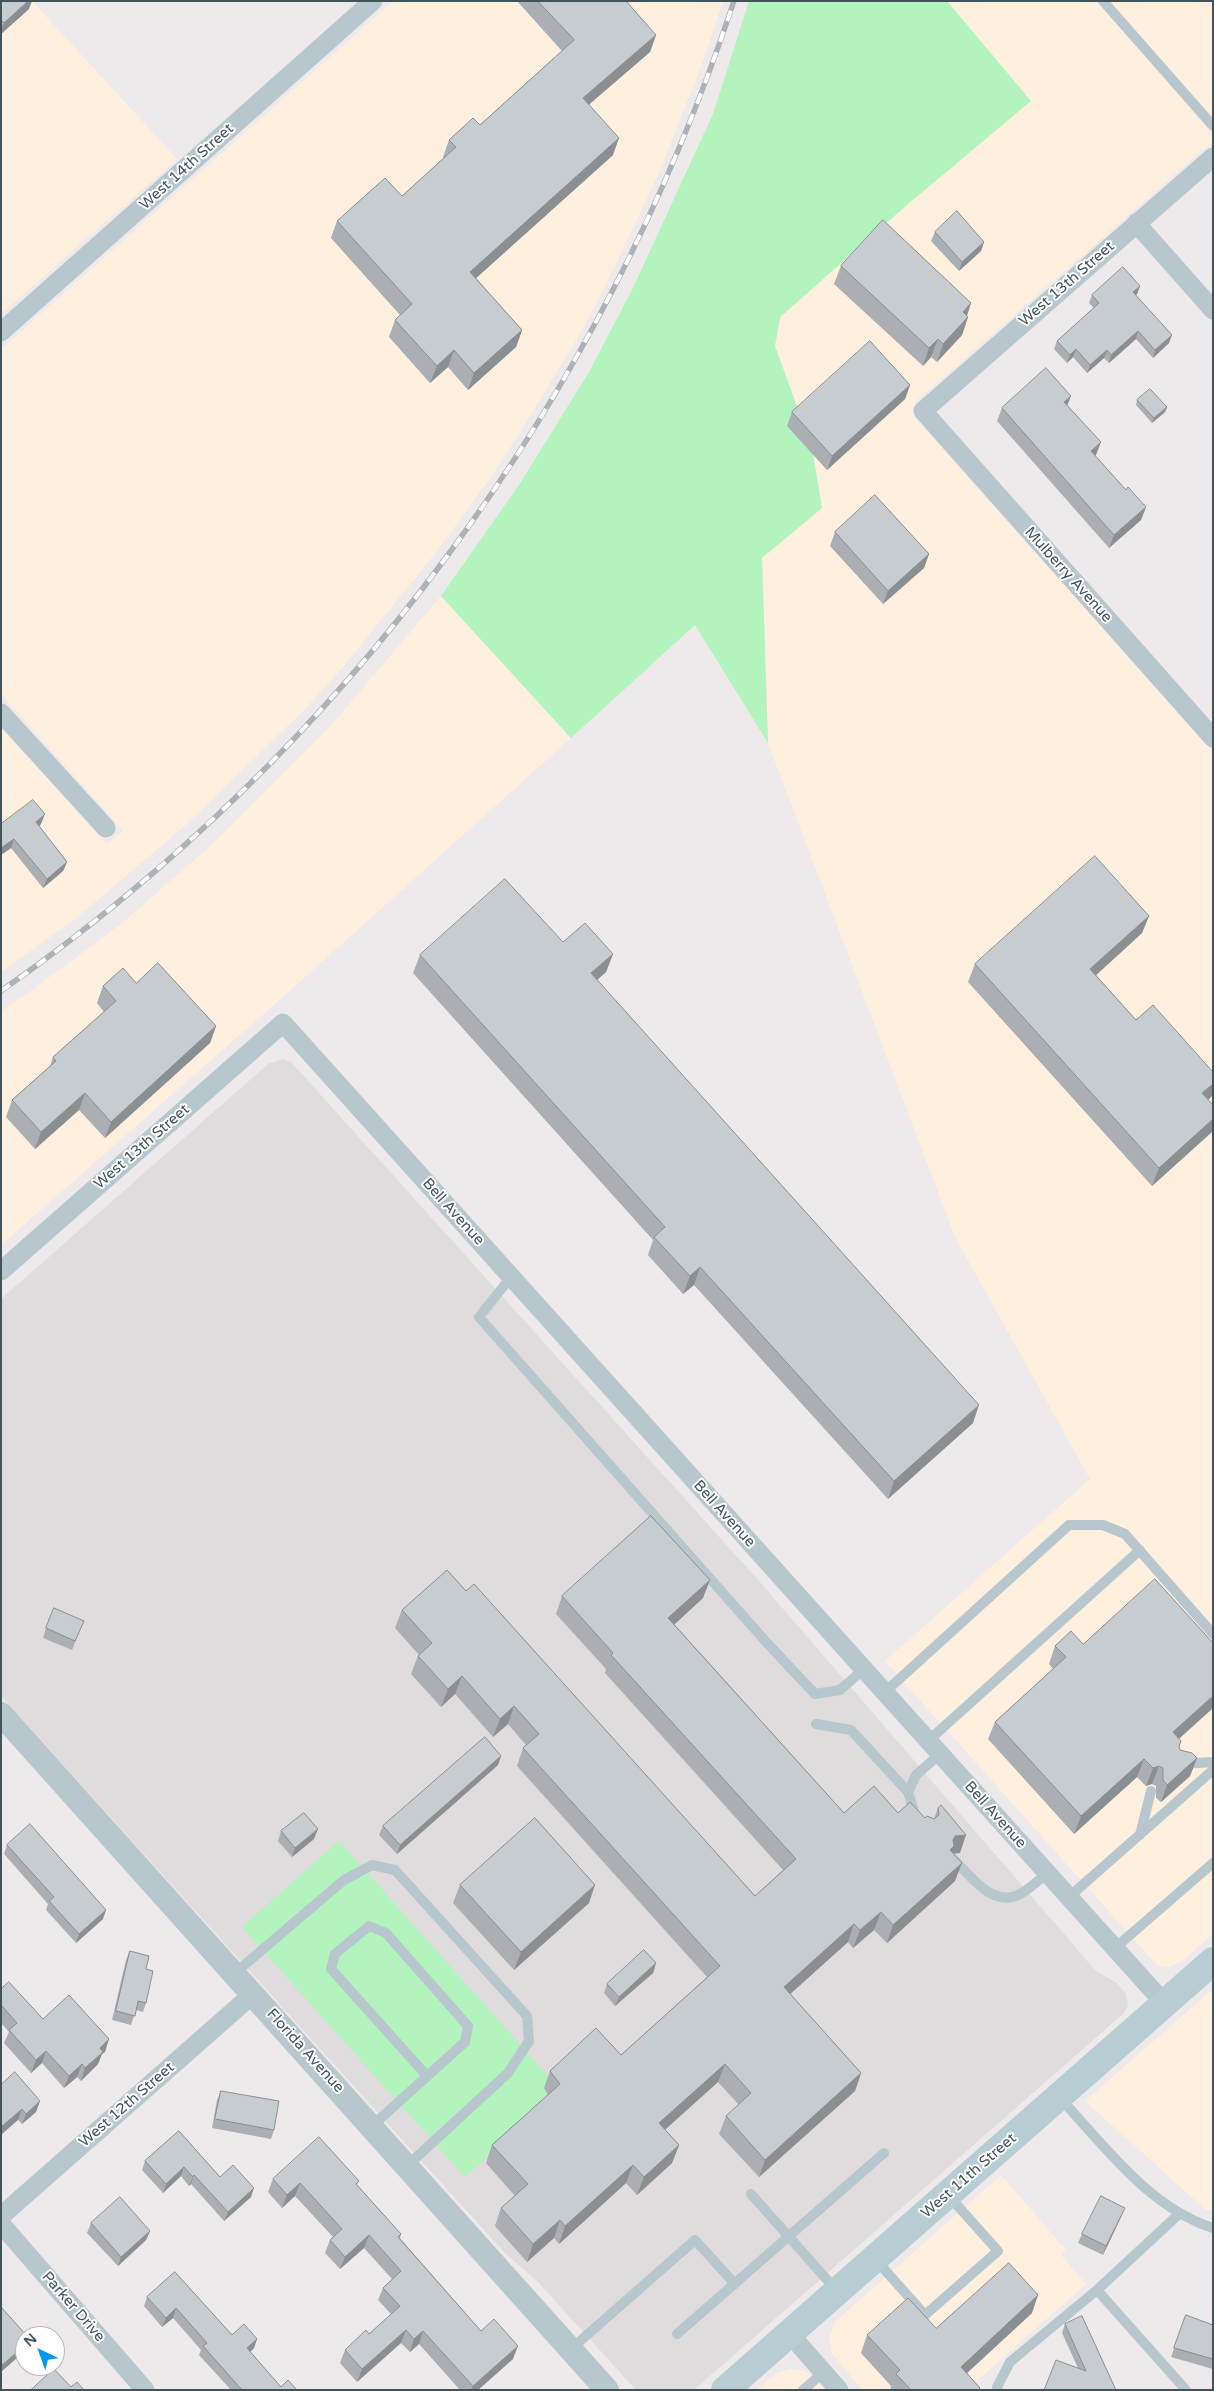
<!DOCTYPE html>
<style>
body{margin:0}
#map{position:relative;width:1214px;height:2391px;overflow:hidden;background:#eeeaeb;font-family:"Varela Round",sans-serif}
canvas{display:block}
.frame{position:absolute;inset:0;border:2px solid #42545a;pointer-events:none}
.north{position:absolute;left:15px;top:2326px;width:50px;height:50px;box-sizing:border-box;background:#fff;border:1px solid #b3bbbd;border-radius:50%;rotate:318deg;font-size:14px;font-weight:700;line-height:20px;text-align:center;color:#42545a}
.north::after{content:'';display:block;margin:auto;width:18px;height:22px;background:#0499ef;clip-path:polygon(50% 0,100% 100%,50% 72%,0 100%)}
</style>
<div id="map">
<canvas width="1214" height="2391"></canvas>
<div class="frame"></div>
<div class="north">N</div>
</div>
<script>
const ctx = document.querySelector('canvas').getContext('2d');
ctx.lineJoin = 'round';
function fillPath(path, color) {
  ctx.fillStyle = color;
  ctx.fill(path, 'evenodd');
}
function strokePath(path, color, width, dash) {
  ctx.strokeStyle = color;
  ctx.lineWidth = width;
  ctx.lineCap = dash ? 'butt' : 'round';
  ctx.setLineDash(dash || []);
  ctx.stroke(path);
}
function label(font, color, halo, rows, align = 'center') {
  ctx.font = font + ' "Varela Round",sans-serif';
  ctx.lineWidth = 4;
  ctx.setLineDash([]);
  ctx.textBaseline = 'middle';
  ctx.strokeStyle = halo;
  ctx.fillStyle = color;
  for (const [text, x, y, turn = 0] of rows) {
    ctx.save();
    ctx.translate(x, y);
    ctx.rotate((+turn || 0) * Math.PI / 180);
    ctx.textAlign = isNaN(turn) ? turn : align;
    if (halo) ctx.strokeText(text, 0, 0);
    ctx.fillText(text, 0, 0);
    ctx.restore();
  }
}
const commercial = new Path2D(`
 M1,1H32L177,159L1,314Z
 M393,1H723L702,64L658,175L602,293L574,344L519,434L491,477L438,550L337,674L302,712L187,824L75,919L1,972V726L107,845L123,830L1,694V349Z
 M947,1H1213V141L916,401L913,410L916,419L1213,752V1934L1181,1962L1169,1967H1162L1154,1962L885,1661L1090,1479L955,1237L768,743L762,558L822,508L812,448L775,346L781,317L908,204L1030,101Z
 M441,596L571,738L285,995L1,1245V1011L32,990L121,924L215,842L329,728Z
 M1213,1989V2210L1207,2211L1085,2101Z
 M1001,2175L1066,2250L1061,2255L1086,2284L971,2386L974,2390H862L832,2353L829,2337L835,2322Z
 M791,2369L806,2372L814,2378L825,2390H756L776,2373Z`);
const education = new Path2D(`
 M283,1059L291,1062L759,1581L1096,1971L1117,1983L1126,1994L1128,2006L1124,2013L694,2390H636L538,2282L507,2255L433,2174L1,1696V1299L268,1064Z`);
const green = new Path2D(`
 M749,1H947L1031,101L908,204L780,317L775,346L812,448L822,508L762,558L768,743L695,625L571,738L441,596L519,485L589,372L632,290L713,114Z
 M339,1841L561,2091L465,2177L242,1927Z`);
const service = new Path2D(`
 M1103,1L1213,126
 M511,1277L479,1317L767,1643L815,1694L840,1690L864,1669
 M885,1692L1069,1525H1103L1125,1534L1213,1634
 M816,1724L851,1730L908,1792
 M928,1741L1140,1550
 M1182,1764L1213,1762
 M915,1814L908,1792L916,1775L940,1754
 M1140,1835L1151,1791
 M953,1859C970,1875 990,1905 1016,1896C1027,1892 1038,1880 1048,1873
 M1069,1897L1213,1770
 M1115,1948L1213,1863
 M235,1973L344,1880L372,1865L395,1870L527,2016L529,2041L508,2073L407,2166
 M1059,2097C1104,2145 1148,2207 1213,2228
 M372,2126L465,2042L468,2026L386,1933L369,1926L335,1954L331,1969L427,2076
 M751,2194L837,2291
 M876,2260L925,2315L998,2251L948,2195
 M1097,2290L1186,2390
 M677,2334L884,2153
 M571,2349L695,2240L735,2284
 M803,2390L824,2372
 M998,2390L997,2387L1010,2362L1097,2290L1179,2214`);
const minor = new Path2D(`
 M1213,157L923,411L1213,738
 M1136,223L1213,310
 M1,332L373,1
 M1,713L106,828
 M1,1271L283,1023L1165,2004
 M1,2216L253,1994
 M1,2224L145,2390
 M789,2333L839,2390`);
const tertiary = new Path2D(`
 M1,1714L607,2390`);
const secondary = new Path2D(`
 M725,2390L1213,1961`);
const rail = new Path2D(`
 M1,991C347,749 602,401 734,1`);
const wall = new Path2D(`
 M1,1L29,9L1,34Z
 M517,1H626L656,35L650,52L589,104L613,155L476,278L522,330L516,347L468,390L448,367L430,383L389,337L395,320L400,315L331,238L337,221L402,196L444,158L443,157L449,140L480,125L562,51Z
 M935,232L984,242L981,251L959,271L931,241Z
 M841,266L971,303L967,316L968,317L962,335L937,362L931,357L923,366L834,284Z
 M1140,286L1137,294L1136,295L1169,343L1153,358L1136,339L1109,363L1104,358L1087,373L1073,357L1067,363L1054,349L1057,341L1094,308L1089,303L1092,295Z
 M910,385L905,399L827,470L787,426L792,412Z
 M1137,400L1167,407L1165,412L1152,423L1136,405Z
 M1067,406L1096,455L1095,456L1126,490L1146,507L1141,520L1109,548L997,421L1002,408Z
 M835,532L929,554L924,568L883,604L830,546Z
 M1,824H41L39,826L67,862L63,871L43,888L11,848L1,855Z
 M1149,916L1142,933L1096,975L1136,1020L1213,1072V1095L1208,1100L1213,1105V1131L1152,1186L968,982L975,964Z
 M563,942L613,954L606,972L597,980L973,1423L888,1499L694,1285L683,1294L648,1255L653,1240L413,973L420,955Z
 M136,983L216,1026L210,1043L105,1138L79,1110L35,1149L6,1117L12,1100L50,1066L53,1057L104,1012L97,1003L103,986Z
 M466,1591L755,1896L783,1870L605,1673L606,1669L556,1614L562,1596L703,1598L674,1624L844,1813H898L925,1818L934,1819L938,1808L960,1853H953L955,1881L887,1943L874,1930L853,1948L848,1942L790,1994L861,2073L855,2091L759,2177L719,2134L726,2116L739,2105L718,2082L665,2130L679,2145L672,2163L637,2195L626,2183L559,2244L554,2238L527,2262L495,2226L501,2208L515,2196L486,2163L492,2145L548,2095L544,2088L550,2071L621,2055L707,1977L517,1766L523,1748L526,1745L508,1724L493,1737L455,1694L441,1707L411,1674L418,1656L419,1655L395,1628L402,1610Z
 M46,1628L80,1630L72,1650L43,1638Z
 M1213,1643V1708L1179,1739L1181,1741L1179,1747L1180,1750L1197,1758L1190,1776L1161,1802L1156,1798V1786L1152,1784L1146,1786L1137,1777L1074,1834L988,1739L995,1722L1053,1669L1049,1664L1055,1646L1083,1644Z
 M501,1756L498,1765L397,1854L379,1835L383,1826Z
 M281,1831L314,1839L292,1857L278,1841Z
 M7,1845L103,1919L76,1943L46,1910L48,1904L4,1854Z
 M460,1885L589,1903L514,1970L453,1903Z
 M130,1951L146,1969V2003L143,2012L136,2010L131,2025L112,2020L126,1960Z
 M656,1963L653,1973L615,2006L604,1993L607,1984Z
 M1,1989L43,2019L105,2052L102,2054L98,2064L81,2081L77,2077L64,2088L42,2063L31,2073L4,2043L9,2032L1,2023Z
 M1,2085L40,2101L36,2112L22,2124L18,2120Z
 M221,2091L274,2130L271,2139L212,2128L217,2100Z
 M179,2131L220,2177L251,2197L224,2221L191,2184L189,2186L181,2176L163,2193L142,2170L145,2161Z
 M273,2179L359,2181L357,2185L401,2234L400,2238L481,2331L513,2359L478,2390H460L419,2344L410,2352L401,2343L357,2382L340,2363L345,2350L369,2334L391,2314L378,2300L383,2288L392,2279L364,2248L340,2269L325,2253L330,2240L333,2237L295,2196L282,2208L268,2192Z
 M1121,2217L1103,2255L1078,2243L1082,2234Z
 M91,2223L150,2231L146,2240L118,2266L87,2233Z
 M175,2272L232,2335L257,2339L254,2348L250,2352L281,2387L297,2390H231L199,2355L201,2350L173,2318L162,2327L144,2306L147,2297Z
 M1032,2313L967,2373L980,2388L979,2390H890L891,2386L861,2353L867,2335L936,2328Z
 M1186,2315L1213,2325V2369L1171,2357Z
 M1065,2324L1116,2390L1078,2368L1062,2333Z`);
const shadedWall = new Path2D(`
 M28,1H32L29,9L1,34V30L4,23Z
 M656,35L650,52L577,115L583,98Z
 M619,138L613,155L464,289L470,272Z
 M984,242L981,251L959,271L962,262Z
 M1140,286L1137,294L1130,300L1133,292Z
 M971,303L965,321L963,312Z
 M968,317L962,335L937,362L943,344Z
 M522,330L516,347L468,390L474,373Z
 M1138,331L1136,339L1109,363L1111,355Z
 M1172,335L1169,343L1153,358L1155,350Z
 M938,339L931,357L923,366L929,348Z
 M1076,349L1073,357L1067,363L1070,355Z
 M454,350L448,367L430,383L437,366Z
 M1107,350L1104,358L1087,373L1090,365Z
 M910,385L905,399L827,470L832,456Z
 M1071,396L1066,409L1064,402Z
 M1167,407L1165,412L1152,423L1154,418Z
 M1101,442L1096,455L1086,464L1091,451Z
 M1146,507L1141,520L1109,548L1114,535Z
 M929,554L924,568L883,604L888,591Z
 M45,814L41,824L32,831L36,822Z
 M14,839L11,848L1,855V848Z
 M67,862L63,871L43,888L47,879Z
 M1149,916L1142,933L1083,987L1090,969Z
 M613,954L606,972L584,991L591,973Z
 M216,1026L210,1043L105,1138L111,1122Z
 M1213,1084L1212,1096L1196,1111L1202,1093Z
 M85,1093L79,1110L35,1149L41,1132Z
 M1213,1119V1131L1152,1186L1159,1168Z
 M700,1267L694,1285L683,1294L690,1276Z
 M979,1405L973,1423L888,1499L894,1481Z
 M710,1580L703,1598L662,1636L668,1618Z
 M462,1676L455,1694L441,1707L448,1689Z
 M1213,1696V1708L1166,1750L1173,1732Z
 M514,1706L508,1724L493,1737L500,1719Z
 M501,1756L498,1765L397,1854L400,1845Z
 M1197,1758L1190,1776L1161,1802L1167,1785Z
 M1144,1759L1137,1777L1074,1834L1081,1816Z
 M1159,1766L1152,1784L1146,1786L1153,1768Z
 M318,1829L314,1839L292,1857L295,1848Z
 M966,1835L960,1853L951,1854L943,1868L953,1840L955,1836Z
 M962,1863L955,1881L887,1943L893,1925Z
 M595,1885L589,1903L514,1970L521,1952Z
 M106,1910L103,1919L76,1943L79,1934Z
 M881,1912L874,1930L853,1948L860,1930Z
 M854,1924L848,1942L778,2005L784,1987Z
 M656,1963L653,1973L615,2006L619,1997Z
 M109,2039L105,2052L102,2054L98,2064L81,2081L85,2068L100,2048Z
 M46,2051L42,2063L31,2073L36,2060Z
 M82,2064L77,2077L64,2088L69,2076Z
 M725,2064L718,2082L652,2141L659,2123Z
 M861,2073L855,2091L759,2177L765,2160Z
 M40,2101L36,2112L22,2124L26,2114Z
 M22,2109L18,2120L1,2135V2127Z
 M679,2145L672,2163L637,2195L644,2177Z
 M633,2165L626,2183L559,2244L565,2226Z
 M184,2167L181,2176L163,2193L166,2184Z
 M194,2175L191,2184L189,2186L193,2177Z
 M300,2183L295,2196L282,2208L287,2195Z
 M254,2188L251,2197L224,2221L228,2212Z
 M1125,2208L1121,2217L1103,2255L1106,2246Z
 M560,2220L554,2238L527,2262L533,2244Z
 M150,2231L146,2240L118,2266L121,2257Z
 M369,2235L364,2248L340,2269L345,2257Z
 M1038,2295L1032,2313L954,2385L961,2367Z
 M176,2308L173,2318L162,2327L166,2318Z
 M406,2330L401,2343L357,2382L362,2369Z
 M423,2331L419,2344L410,2352L414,2339Z
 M257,2339L254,2348L244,2358L247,2348Z
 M25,2345V2351L1,2372V2366Z
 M518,2346L513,2359L478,2390H471L473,2386Z`);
const building = new Path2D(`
 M1,1H28L4,23L1,20Z
 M538,1H626L656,35L583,98L619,138L470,272L522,330L474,373L454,350L437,366L395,320L412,304L337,221L385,178L402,196L456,147L449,140L473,118L480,125L574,40Z
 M957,211L984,242L962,262L935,232Z
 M883,220L971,303L963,312L968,317L943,344L938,339L929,348L841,266Z
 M1123,267L1140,286L1133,292L1172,335L1155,350L1138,331L1111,355L1107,350L1090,365L1076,349L1070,355L1057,341L1099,303L1092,295Z
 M870,341L910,385L832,456L792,412Z
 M1046,368L1071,396L1064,402L1101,442L1091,451L1126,490L1128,487L1146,507L1114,535L1002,408Z
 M1150,389L1167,407L1154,418L1137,400Z
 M875,495L929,554L888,591L835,532Z
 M33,800L45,814L36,822L67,862L47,879L14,839L1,848V824Z
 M1095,856L1149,916L1090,969L1136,1020L1153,1005L1213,1072V1084L1202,1093L1213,1105V1119L1159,1168L975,964Z
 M505,879L563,942L585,923L613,954L591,973L979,1405L894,1481L700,1267L690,1276L654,1237L665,1227L420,955Z
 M158,963L216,1026L111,1122L85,1093L41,1132L12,1100L56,1061L53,1057L116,1001L103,986L123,968L136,983Z
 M651,1516L710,1580L668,1618L844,1813L874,1786L898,1813L910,1802L925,1818L927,1816L934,1819L939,1815L938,1808L941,1805L966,1835L955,1836L953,1840L954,1846L950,1850L962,1863L893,1925L881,1912L860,1930L854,1924L784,1987L861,2073L765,2160L726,2116L751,2093L725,2064L659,2123L679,2145L644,2177L633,2165L565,2226L560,2220L533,2244L501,2208L528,2184L492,2145L560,2084L550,2071L596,2028L621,2055L720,1966L523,1748L539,1734L514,1706L500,1719L462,1676L448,1689L418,1656L432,1643L402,1610L447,1570L466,1591L474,1584L755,1896L796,1859L611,1655L613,1653L562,1596Z
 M1155,1579L1213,1643V1696L1173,1732L1181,1741L1179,1746L1180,1750L1192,1753L1197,1758L1167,1785L1163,1780V1768L1159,1766L1153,1768L1144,1759L1081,1816L995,1722L1066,1657L1055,1646L1071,1631L1083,1644Z
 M54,1608L84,1621L75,1641L46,1628Z
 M485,1737L501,1756L400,1845L383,1826Z
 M304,1813L318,1829L295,1848L281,1831Z
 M535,1818L595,1885L521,1952L460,1885Z
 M30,1824L106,1910L79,1934L49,1901L54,1897L7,1845Z
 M644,1950L656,1963L619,1997L607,1984Z
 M130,1951L149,1956L146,1969L153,1971L146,2003L138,2001L135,2016L116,2011Z
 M9,1982L43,2019L69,1995L109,2039L100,2048L103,2052L85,2068L82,2064L69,2076L46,2051L36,2060L9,2030L17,2023L1,2005V1989Z
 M15,2072L40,2101L26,2114L22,2109L1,2127V2085Z
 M221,2091L279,2101L274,2130L215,2119Z
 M179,2131L220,2177L233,2165L254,2188L228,2212L194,2175L193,2177L184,2167L166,2184L145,2161Z
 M319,2137L359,2181L356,2184L401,2234L398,2237L481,2331L494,2319L518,2346L473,2386L423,2331L414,2339L406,2330L362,2369L345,2350L366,2330L369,2334L400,2306L383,2288L401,2271L369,2235L345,2257L330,2240L342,2229L300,2183L287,2195L273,2179Z
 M1101,2196L1125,2208L1106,2246L1082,2234Z
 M120,2197L150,2231L121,2257L91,2223Z
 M1009,2263L1038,2295L961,2367L980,2388L978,2390H911L896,2374L900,2370L867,2335L908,2298L936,2328Z
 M175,2272L232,2335L244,2324L257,2339L247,2348L281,2387L288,2380L297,2390H242L203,2346L207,2343L176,2308L166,2318L147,2297Z
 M2,2308L27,2336H25V2345L1,2366V2309Z
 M1186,2315L1213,2325V2359L1174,2348Z
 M1082,2316L1116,2390H1044L1056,2360L1086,2371L1065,2324Z
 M54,2369L71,2387L77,2382L84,2390H31Z`);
const streetNames = [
 ["West 14th Street",187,167,-42],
 ["West 13th Street",1067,284,-41],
 ["Mulberry Avenue",1068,575,48],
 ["West 13th Street",142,1147,-41],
 ["Bell Avenue",453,1212,48],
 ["Bell Avenue",724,1514,48],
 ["Bell Avenue",995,1815,48],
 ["Florida Avenue",305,2051,48],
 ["West 12th Street",127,2105,-41],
 ["West 11th Street",969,2176,-41],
 ["Parker Drive",73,2307,49]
];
fillPath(commercial, '#feefdf');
fillPath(education, '#e0dbdd');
fillPath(green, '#b2f3be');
strokePath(service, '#b7c7cd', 10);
strokePath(minor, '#b7c7cd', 19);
strokePath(tertiary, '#b7c7cd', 24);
strokePath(secondary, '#b8ccd4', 28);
strokePath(rail, '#acb2b7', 5.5);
strokePath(rail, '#fff', 4, [11]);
fillPath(wall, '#abafb4');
fillPath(shadedWall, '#8b8f92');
fillPath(building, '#c7ccd1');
strokePath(building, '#8b8f92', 1);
label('15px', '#42545a', '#fff', streetNames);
</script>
